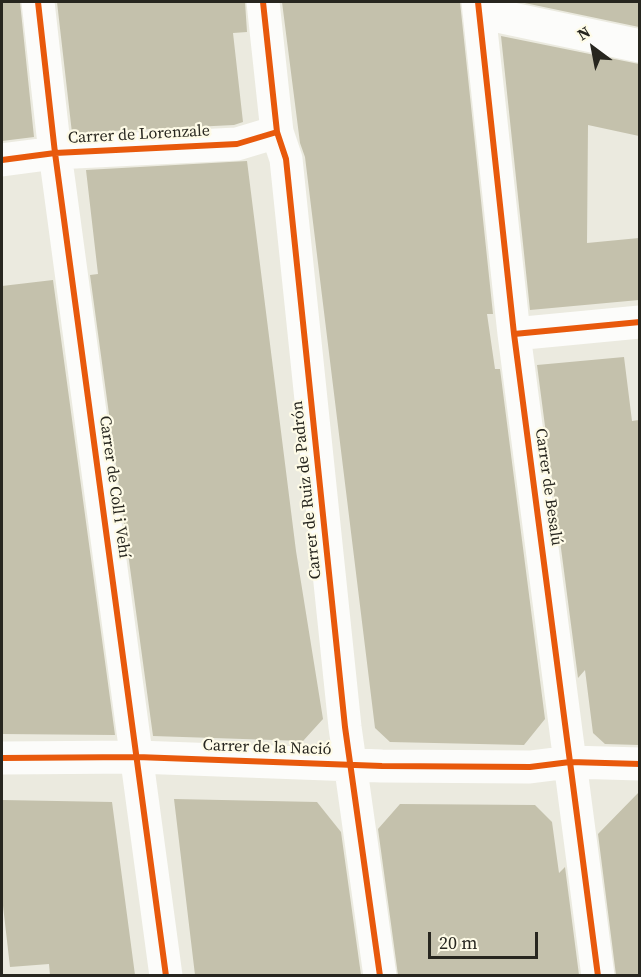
<!DOCTYPE html>
<meta charset="utf-8">
<style>
body{margin:0}
#map{position:relative;width:641px;height:977px;overflow:hidden;background:#ebeadf;font-family:"Source Serif 4",serif}
canvas{display:block}
.frame{position:absolute;inset:0;border:3px solid #27261f;pointer-events:none}
.north{position:absolute;left:563px;top:18px;width:60px;height:60px;-webkit-text-stroke:4px #fefbe7;paint-order:stroke;rotate:328deg;font-size:16px;font-weight:700;line-height:24px;text-align:center;color:#27261f}
.north::after{content:'';display:block;margin:auto;width:21px;height:27px;background:#27261f;clip-path:polygon(50% 0,100% 100%,50% 72%,0 100%)}
.scale{position:absolute;left:428px;top:932px;width:110px;height:27px;box-sizing:border-box;border:3px solid #27261f;border-top:0;padding-left:8px;font-size:18px;line-height:21px;white-space:nowrap;color:#27261f;-webkit-text-stroke:4px #fefbe7;paint-order:stroke}
</style>
<div id="map">
<canvas width="641" height="977"></canvas>
<div class="frame"></div>
<div class="north">N</div>
<div class="scale">20 m</div>
</div>
<script>
const ctx = document.querySelector('canvas').getContext('2d');
ctx.lineJoin = 'round';
function fillPath(path, color) {
  ctx.fillStyle = color;
  ctx.fill(path, 'evenodd');
}
function strokePath(path, color, width, dash) {
  ctx.strokeStyle = color;
  ctx.lineWidth = width;
  ctx.lineCap = dash ? 'butt' : 'round';
  ctx.setLineDash(dash || []);
  ctx.stroke(path);
}
function label(font, color, halo, rows, align = 'center') {
  ctx.font = font + ' "Source Serif 4",serif';
  ctx.lineWidth = 4.5;
  ctx.setLineDash([]);
  ctx.textBaseline = 'middle';
  ctx.strokeStyle = halo;
  ctx.fillStyle = color;
  for (const [text, x, y, turn = 0] of rows) {
    ctx.save();
    ctx.translate(x, y);
    ctx.rotate((+turn || 0) * Math.PI / 180);
    ctx.textAlign = isNaN(turn) ? turn : align;
    if (halo) ctx.strokeText(text, 0, 0);
    ctx.fillText(text, 0, 0);
    ctx.restore();
  }
}
const building = new Path2D(`
 M2,2H20L34,137L2,141Z
 M57,2H245L247,32L233,33L243,122L234,125L72,133Z
 M282,2H460L493,314H487L495,369H500L545,719L524,745L390,742L375,728L305,157L300,143Z
 M520,2H639V27Z
 M501,36L639,64V136L588,125L587,243L639,238V300L530,310Z
 M247,161L296,551L323,719L303,741L153,736L90,275L98,274L86,170Z
 M53,280L115,735L2,734V286Z
 M624,357L632,421L639,420V745L605,744L593,733L585,670L578,678L537,365Z
 M639,792V975H616L598,834Z
 M174,799L317,802L341,832L361,975H195Z
 M2,800L112,802L135,975H50L49,964L10,967L2,897Z
 M400,804L535,805L552,822L559,873L565,867L579,975H398L378,829Z`);
const minor = new Path2D(`
 M38,2L55,153L166,976
 M263,2L277,132L286,159L345,727L380,976
 M478,2L514,334L598,976
 M479,12L640,46
 M2,160L55,153L237,144L277,132
 M514,334L640,322
 M2,758L137,757L382,766L530,767L570,762L640,764`);
const cycleway = new Path2D(`
 M38,2L55,153L166,976
 M263,2L277,132L286,159L345,727L380,976
 M478,2L514,334L598,976
 M2,160L55,153L237,144L277,132
 M514,334L640,322
 M2,758L137,757L382,766L530,767L570,762L640,764`);
const streetNames = [
 ["Carrer de Lorenzale",139,135,-3],
 ["Carrer de Coll i Vehí",114,487,82],
 ["Carrer de Besalú",548,487,82],
 ["Carrer de Ruiz de Padrón",307,490,-96],
 ["Carrer de la Nació",267,748,2]
];
fillPath(building, '#c4c1ac');
strokePath(minor, '#fcfcfa', 33);
strokePath(cycleway, '#e8590c', 6);
label('16px', '#27261f', '#fefbe7', streetNames);
</script>
